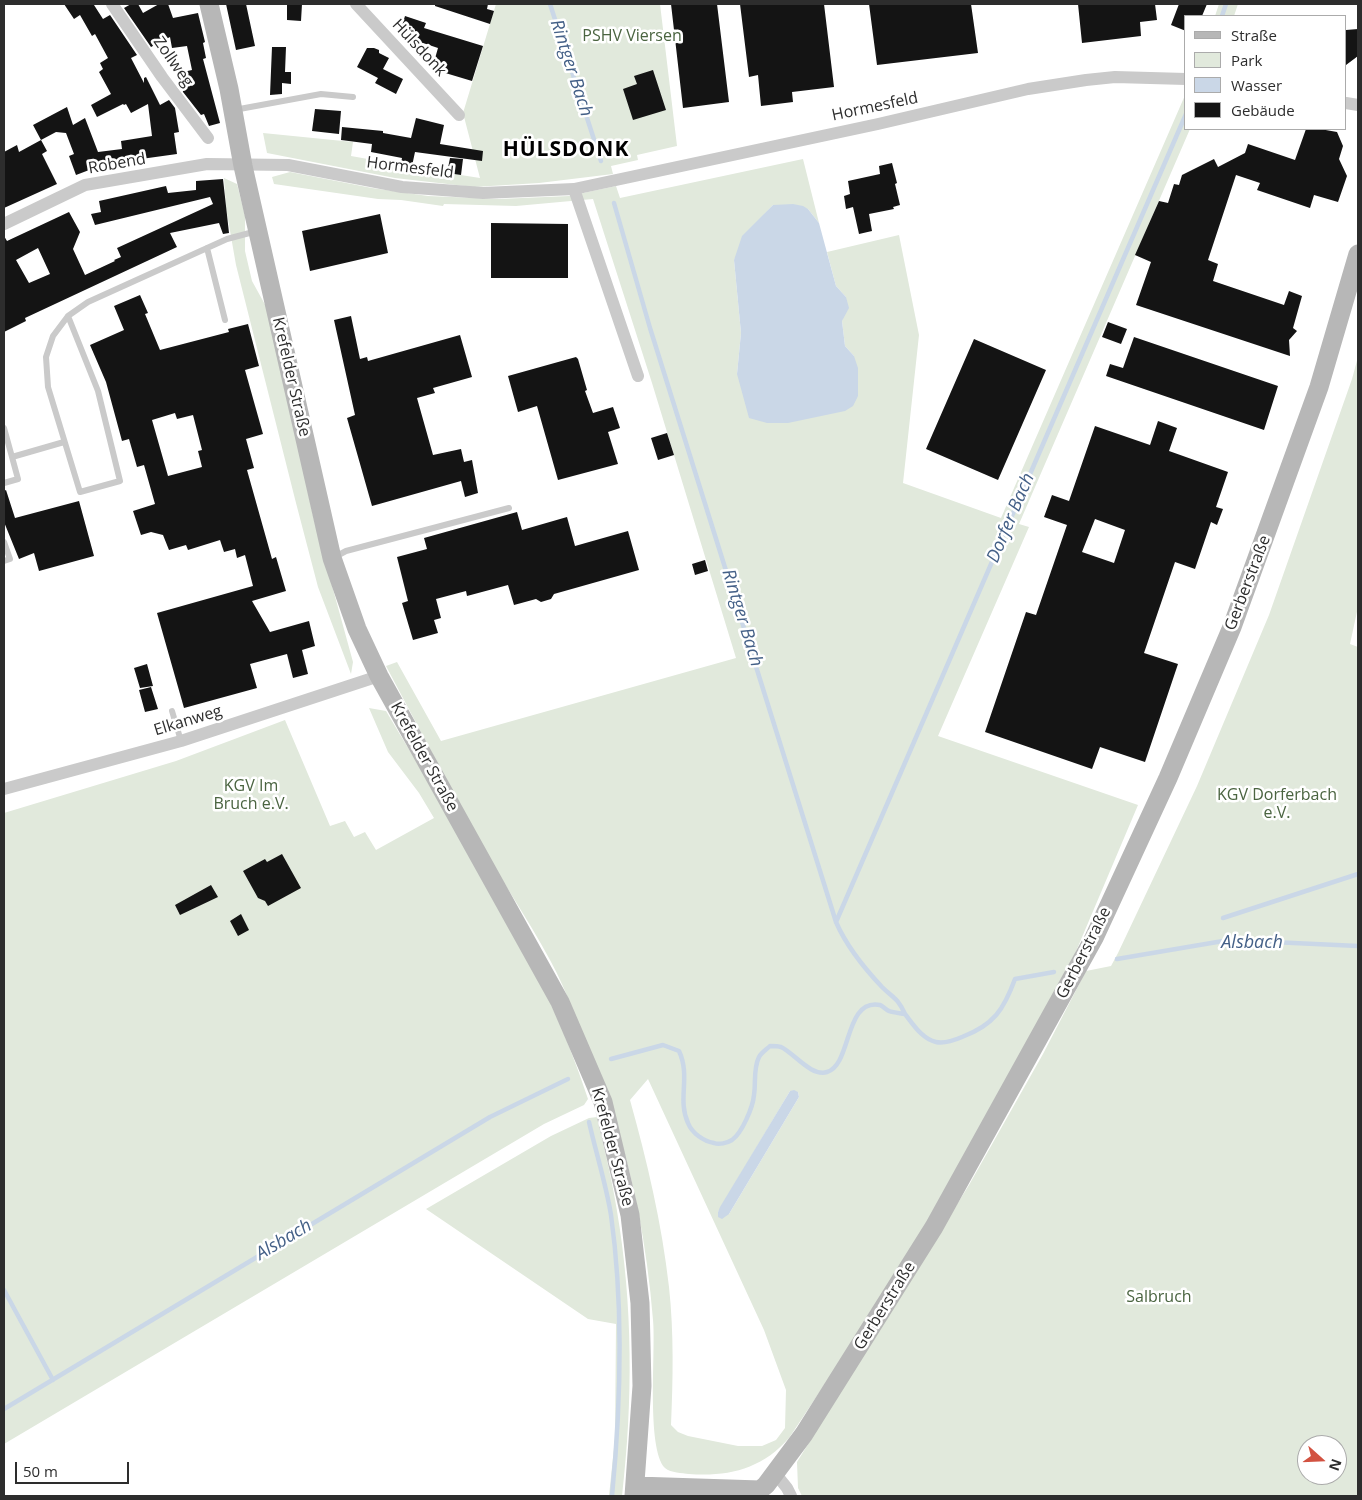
<!DOCTYPE html>
<meta charset="utf-8">
<style>
body{margin:0}
#map{position:relative;width:1362px;height:1500px;overflow:hidden;background:#fff;font-family:"Open Sans",sans-serif}
canvas{display:block}
.frame{position:absolute;inset:0;border:5px solid #2d2d2d;pointer-events:none}
.legend{position:absolute;left:1184px;top:15px;width:162px;height:115px;box-sizing:border-box;background:#fff;border:1px solid #ababab;margin:0;padding:6px 9px;list-style:none;font-size:15px;color:#2d2d2d}
.legend li{display:flex;align-items:center;gap:10px;height:25px}
.legend b{width:25px;border:1px solid #ababab}
.north{position:absolute;left:1297px;top:1435px;width:50px;height:50px;box-sizing:border-box;background:#fff;border:1px solid #ababab;border-radius:50%;rotate:110deg;font-size:14px;font-weight:700;line-height:20px;text-align:center;color:#2d2d2d}
.north::after{content:'';display:block;margin:auto;width:18px;height:22px;background:#d25241;clip-path:polygon(50% 0,100% 100%,50% 72%,0 100%)}
.scale{position:absolute;left:15px;top:1462px;width:114px;height:22px;box-sizing:border-box;border:2px solid #2d2d2d;border-top:0;padding-left:6px;font-size:15px;line-height:18px;white-space:nowrap;color:#2d2d2d;-webkit-text-stroke:4px #fff;paint-order:stroke}
</style>
<div id="map">
<canvas width="1362" height="1500"></canvas>
<div class="frame"></div>
<ul class="legend">
<li><b style="height:6px;background:#b7b7b7"></b>Straße</li>
<li><b style="height:14px;background:#e1e9dc"></b>Park</li>
<li><b style="height:14px;background:#cad7e7"></b>Wasser</li>
<li><b style="height:14px;background:#141414"></b>Gebäude</li>
</ul>
<div class="north">N</div>
<div class="scale">50 m</div>
</div>
<script>
const ctx = document.querySelector('canvas').getContext('2d');
ctx.lineJoin = 'round';
function fillPath(path, color) {
  ctx.fillStyle = color;
  ctx.fill(path, 'evenodd');
}
function strokePath(path, color, width, dash) {
  ctx.strokeStyle = color;
  ctx.lineWidth = width;
  ctx.lineCap = dash ? 'butt' : 'round';
  ctx.setLineDash(dash || []);
  ctx.stroke(path);
}
function label(font, color, halo, rows, align = 'center') {
  ctx.font = font + ' "Open Sans",sans-serif';
  ctx.lineWidth = 5;
  ctx.setLineDash([]);
  ctx.textBaseline = 'middle';
  ctx.strokeStyle = halo;
  ctx.fillStyle = color;
  for (const [text, x, y, turn = 0] of rows) {
    ctx.save();
    ctx.translate(x, y);
    ctx.rotate((+turn || 0) * Math.PI / 180);
    ctx.textAlign = isNaN(turn) ? turn : align;
    if (halo) ctx.strokeText(text, 0, 0);
    ctx.fillText(text, 0, 0);
    ctx.restore();
  }
}
const green = new Path2D(`
 M496,4H660L677,146L637,155L638,160L611,166L613,174L539,183L474,187L395,178L267,153L263,133L353,142L351,156L435,171L480,178L463,113Z
 M1219,4H1238L1234,16H1215Z
 M1186,93V129H1190L1019,524L1029,527L938,736L1138,805L1066,975L958,1172L864,1325L789,1438C762,1469 728,1477 689,1474C682,1473 671,1473 665,1468C646,1448 656,1351 653,1320C650,1283 645,1246 638,1210C624,1140 602,1075 573,1010C566,993 559,976 550,960C527,917 499,877 476,835C445,779 416,722 386,666L397,662L441,741L736,658L652,383L593,199L516,206L444,204L443,206L401,200L378,199L274,184L272,177L290,172L372,188L428,196L499,199L569,196L616,186L620,198L803,159L819,223L808,209L773,205L758,221L734,260L741,333L737,374L854,356L845,346L842,321L846,297L836,286L827,252L899,235L919,335L903,483L1001,518ZM648,1079L764,1330L786,1390L785,1428L776,1440L762,1446H738L688,1436L678,1432L671,1425C673,1380 674,1333 669,1287C662,1224 647,1161 630,1100ZM790,1091L798,1092L799,1097L729,1214L718,1212Z
 M224,178L237,184L245,216V251L252,281L268,310L314,520L353,662L351,674L318,587L296,503L236,265L226,208Z
 M1358,357V607L1350,644L1358,647V1496H802L798,1488L797,1462L969,1185L1043,1054L1086,971L1111,966L1118,953L1197,786L1269,615L1352,379ZM1307,1445H1337V1475H1307Z
 M369,708L386,711C460,836 543,959 588,1099L584,1105L544,1124L4,1444V813L176,761L285,720L330,826L345,821L354,837L365,832L376,850L434,818L419,793L388,752Z
 M597,1117C604,1148 612,1179 617,1211C633,1305 633,1402 622,1496H609L615,1438L616,1324L588,1319L426,1209L551,1136L589,1118Z`);
const water = new Path2D(`
 M793,204L803,206L808,209L819,223L836,286L846,297L849,308L842,321L845,346L854,356L858,368V396L853,406L845,411L788,423H767L749,418L737,374L741,333L734,260L742,236L773,205Z
 M794,1090L798,1092L799,1097L729,1214L722,1219L718,1217V1212L720,1207L790,1091Z`);
const stream = new Path2D(`
 M550,4L601,161
 M1222,16L1226,4
 M614,203L650,328L836,922C846,945 865,969 882,987C893,998 898,998 905,1014
 M1223,918L1358,874
 M836,922L1186,114
 M1117,959L1229,940L1358,946
 M611,1059L663,1045L679,1051C691,1077 677,1099 688,1123C692,1133 703,1141 714,1143C719,1145 727,1143 732,1140C742,1133 753,1107 754,1095C756,1083 753,1069 759,1057C761,1053 767,1049 770,1046C773,1046 778,1046 781,1047C794,1053 811,1077 827,1072C852,1065 844,998 880,1005C883,1006 886,1010 889,1011C894,1013 900,1013 905,1014C913,1024 922,1039 936,1042C944,1044 955,1040 962,1037C994,1025 1004,1009 1015,979L1054,972
 M589,1122C596,1153 606,1184 611,1215C624,1308 621,1403 612,1496
 M4,1290L53,1380
 M4,1409L490,1117L568,1079`);
const building = new Path2D(`
 M64,4H96L94,5L103,19L110,15L137,55L131,58L144,83V78L146,77L160,105L169,100L175,108L179,132L174,133L177,154L105,164L76,175L69,156L74,154L66,133L56,132L41,140L33,125L67,107L73,125L85,118L98,152L122,149L121,141L152,136L148,104L131,113L126,104L124,105L123,104L97,117L91,105L111,94L99,72L103,69L100,63L108,58L95,34L92,36L80,15L74,19Z
 M131,4H138L143,13L159,4H168L173,18L198,13L205,42L203,43L206,58L203,59L220,123L209,126L204,114L201,115L183,92L181,77L185,76L183,72L192,70L187,46L172,48L170,37L151,47L124,8Z
 M226,4H246L255,46L236,50Z
 M287,4H302L301,21L287,20Z
 M435,4H488L487,9L494,11L490,24L435,6Z
 M671,4H717L729,102L683,108Z
 M740,4H824L834,87L792,92L793,102L761,106L758,75L749,77Z
 M869,4H971L978,53L877,65Z
 M1078,4H1155L1157,20L1140,22L1141,36L1082,43Z
 M1179,4H1207L1202,16H1186V31L1171,25Z
 M405,16L426,23L424,28L483,46L472,81L432,69L438,48L399,35Z
 M1358,29V56L1346,65V30Z
 M272,47H286L285,72H291V84L282,83V94L270,95Z
 M367,48H374L379,50V53L389,58L383,69L403,79L396,94L375,83L378,78L357,67Z
 M653,70L666,110L633,120L623,89L637,84L634,76Z
 M315,109L341,111L339,134L312,131Z
 M416,118L444,125L440,144L483,151L482,161L415,152L412,166L401,163L402,158L371,152L372,144L341,140L342,127L383,131V133L411,138Z
 M1306,129H1320L1337,132L1343,146L1339,159L1347,176L1338,202L1314,195L1310,208L1257,190L1260,183L1236,175L1208,260L1218,264L1213,281L1284,305L1289,291L1302,296L1293,328L1297,331L1289,340L1290,356L1136,305L1151,262L1135,255L1159,201L1168,203L1174,184L1179,185L1182,175L1214,159L1218,167L1245,153L1248,144L1295,160Z
 M41,140L47,151L42,154L57,184L4,208V152L17,145L19,152Z
 M450,158L463,159L461,175L447,173Z
 M892,163L897,183L895,184L900,205L893,207L894,209L869,214L872,231L859,234L853,207L846,209L844,196L850,194L848,181L880,174L879,166Z
 M223,179L229,233L223,234L219,223L170,233L177,247L25,318L26,321L4,332V236L7,241L69,212L80,232L73,249L85,275L115,261L114,260L121,257L117,248L213,204L210,197L95,225L91,214L101,212L99,201L166,186L168,193L196,190V181ZM38,248L50,274L29,283L16,260Z
 M380,214L388,253L310,271L302,231Z
 M491,223L568,224V278H491Z
 M140,295L148,313L145,314L160,350L229,332L228,329L248,324L259,366L245,370L263,434L246,439L254,468L247,470L272,559L276,557L286,591L252,601L270,632L309,621L315,646L302,650L308,674L293,678L287,654L250,664L257,688L184,708L157,613L253,586L245,555L237,558L235,549L224,552L220,540L188,550L186,545L169,550L163,535L151,532L141,535L133,511L155,504L144,465L137,467L129,439L122,441L106,382L90,345L124,330L114,306ZM175,413L177,419L193,415L202,450L198,451L202,467L168,476L152,420Z
 M351,316L360,359L367,357L368,361L460,335L472,377L433,388L435,393L417,398L433,455L461,449L464,462L472,460L478,493L465,497L461,481L372,506L347,418L355,415L334,320Z
 M1108,322L1127,329L1121,344L1102,337Z
 M1134,337L1278,386L1264,430L1106,376L1110,364L1123,368Z
 M974,339L1046,370L998,480L926,449Z
 M576,357L578,359L587,390L585,391L593,413L613,407L620,428L608,432L618,464L558,480L537,406L518,412L508,376Z
 M1158,421L1177,428L1169,451L1228,472L1216,507L1223,509L1217,525L1211,522L1195,569L1175,562L1144,653L1178,664L1145,762L1100,747L1092,769L985,732L1026,612L1036,615L1067,525L1044,517L1052,495L1069,501L1095,426L1150,445ZM1095,519L1125,530L1114,563L1082,552Z
 M667,433L674,455L658,460L651,438Z
 M6,490L15,518L79,501L94,556L39,571L34,553L19,559L4,522V491Z
 M517,512L522,530L567,517L575,546L628,531L639,570L554,594L551,599L541,602L536,599L514,605L508,585L467,596L466,591L436,599L441,618L434,620L438,633L413,640L402,603L408,601L397,557L427,549L424,538Z
 M705,560L708,571L695,575L692,564Z
 M147,664L153,686L140,688L134,668Z
 M151,687L158,709L145,712L139,690Z
 M282,854L301,888L268,906L265,901L258,898L243,871L265,859L267,862Z
 M211,885L218,897L180,915L175,905Z
 M241,914L249,930L238,936L230,921Z`);
const lane = new Path2D(`
 M234,110L321,94L353,97
 M207,248L225,320
 M68,316L98,391L120,481L80,492L48,387L46,357L53,336L68,316L88,302L227,239L257,231
 M4,428L12,457L64,442
 M4,483L18,479L12,457
 M4,542L10,559L4,561
 M333,558L346,551L509,508
 M172,711L181,741`);
const street = new Path2D(`
 M112,4L162,77L208,138
 M356,4L459,115
 M1346,103L1358,105
 M574,189L638,376
 M4,224L85,185L207,164L288,165L402,187L483,193L574,189L878,124L1028,89L1086,80L1115,77L1186,79
 M4,789L181,741L379,676
 M775,1473L787,1488L791,1496`);
const secondary = new Path2D(`
 M209,4L229,89L243,166L332,558L357,629L379,676L560,1002L603,1102L630,1215L640,1303L642,1386L634,1496
 M636,1486L760,1490L766,1485L804,1434L934,1227L1094,938L1168,778L1232,627L1319,387L1358,254`);
const parkNames = [
 ["PSHV Viersen",632,36],
 ["KGV Im",251,786],
 ["Bruch e.V.",251,804],
 ["KGV Dorferbach",1277,795],
 ["e.V.",1277,813],
 ["Salbruch",1159,1297]
];
const streetNames = [
 ["Hülsdonk",419,48,47],
 ["Zollweg",173,62,55],
 ["Hormesfeld",875,107,-12],
 ["Robend",117,164,-10],
 ["Hormesfeld",410,168,7],
 ["Krefelder Straße",291,377,77],
 ["Gerberstraße",1248,583,-69],
 ["Elkanweg",188,721,-17],
 ["Krefelder Straße",424,757,61],
 ["Gerberstraße",1084,953,-63],
 ["Krefelder Straße",612,1147,75],
 ["Gerberstraße",885,1306,-58]
];
const waterNames = [
 ["Rintger Bach",571,68,72],
 ["Dorfer Bach",1011,518,-67],
 ["Rintger Bach",742,618,73],
 ["Alsbach",1252,943],
 ["Alsbach",284,1240,-31]
];
const districtNames = [
 ["HÜLSDONK",566,150]
];
fillPath(green, '#e1e9dc');
fillPath(water, '#cad7e7');
strokePath(stream, '#cad7e7', 4.5);
fillPath(building, '#141414');
strokePath(lane, '#cacaca', 6);
strokePath(street, '#cacaca', 12);
strokePath(secondary, '#b7b7b7', 19);
label('16px', '#4a6440', '#fff', parkNames);
label('16px', '#2d2d2d', '#fff', streetNames);
label('italic 18px', '#446087', '#fff', waterNames);
ctx.letterSpacing = '1px';
label('bold 21px', '#000', '#fff', districtNames);
ctx.letterSpacing = '0px';
</script>
